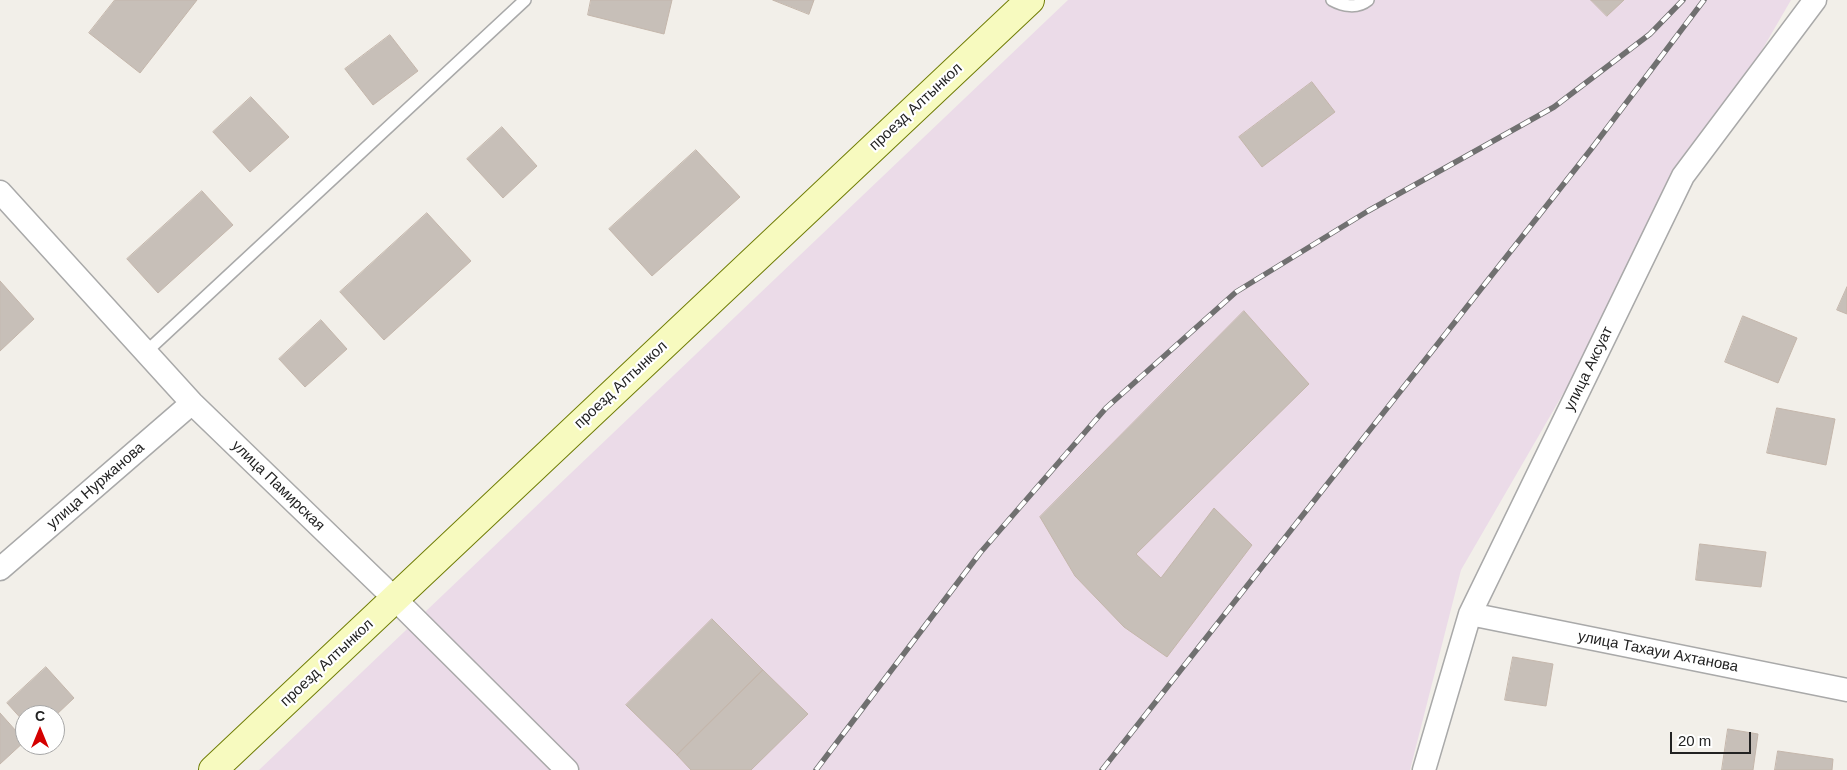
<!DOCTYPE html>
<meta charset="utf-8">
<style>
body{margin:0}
#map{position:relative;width:1847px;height:770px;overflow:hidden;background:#f2efe9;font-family:Helvetica,sans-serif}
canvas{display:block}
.north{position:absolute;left:15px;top:705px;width:50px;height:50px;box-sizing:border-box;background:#fff;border:1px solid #a7a7a7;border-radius:50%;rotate:0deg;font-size:14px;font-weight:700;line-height:20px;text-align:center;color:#222}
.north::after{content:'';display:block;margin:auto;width:18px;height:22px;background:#d40000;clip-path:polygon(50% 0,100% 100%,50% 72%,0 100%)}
.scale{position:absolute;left:1670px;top:732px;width:81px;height:22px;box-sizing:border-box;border:2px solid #222;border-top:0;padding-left:6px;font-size:15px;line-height:18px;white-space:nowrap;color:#222;-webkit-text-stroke:4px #fff;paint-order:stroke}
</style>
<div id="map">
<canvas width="1847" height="770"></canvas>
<div class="north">С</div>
<div class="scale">20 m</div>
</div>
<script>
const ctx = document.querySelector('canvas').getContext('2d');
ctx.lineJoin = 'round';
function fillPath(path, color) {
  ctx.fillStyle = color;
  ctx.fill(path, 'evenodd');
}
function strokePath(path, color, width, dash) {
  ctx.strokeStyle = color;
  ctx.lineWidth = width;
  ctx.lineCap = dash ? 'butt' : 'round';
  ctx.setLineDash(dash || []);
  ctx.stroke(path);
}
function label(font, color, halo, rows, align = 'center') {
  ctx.font = font + ' Helvetica,sans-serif';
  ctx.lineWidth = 4.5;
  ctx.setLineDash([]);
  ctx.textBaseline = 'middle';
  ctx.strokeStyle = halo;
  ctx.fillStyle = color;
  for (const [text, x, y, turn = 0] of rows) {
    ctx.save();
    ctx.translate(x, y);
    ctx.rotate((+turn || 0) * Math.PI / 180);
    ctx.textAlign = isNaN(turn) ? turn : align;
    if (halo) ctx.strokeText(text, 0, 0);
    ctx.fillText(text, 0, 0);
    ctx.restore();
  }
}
const industrial = new Path2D(`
 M1068,0H1791L1461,570L1410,770H259Z`);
const building = new Path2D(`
 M115,0H197L140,73L89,33Z
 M591,0H672L664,34L588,15Z
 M773,0H814L809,14Z
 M1591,0H1624L1607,16Z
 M390,35L418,71L373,105L345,69Z
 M1312,82L1335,112L1262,167L1239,137Z
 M251,97L289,137L250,172L213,132Z
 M502,127L537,166L503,198L467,159Z
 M696,150L740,197L652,276L609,229Z
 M202,191L233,225L158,293L127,259Z
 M427,213L471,261L384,340L340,292Z
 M0,281L34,319L0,351Z
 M1847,287V314L1837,310Z
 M1244,311L1309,384L1136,554L1161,578L1214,508L1252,545L1167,657L1124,627L1075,576L1040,517Z
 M1743,316L1797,338L1778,383L1725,362Z
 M321,320L347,349L305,387L279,359Z
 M1777,408L1835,419L1826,465L1767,453Z
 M1700,544L1766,552L1761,587L1696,580Z
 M712,619L763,670L677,755L626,705Z
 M1513,657L1553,664L1546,706L1505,700Z
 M46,667L74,698L55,716L25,715V723L7,703Z
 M763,670L808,714L751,770H691L677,755Z
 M0,713L25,741L0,764Z
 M1728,729L1758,734L1753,770H1722Z
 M1778,751L1833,759L1832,770H1775Z`);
const lane = new Path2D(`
 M1332,0C1343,6 1357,9 1368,0
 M146,352L525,0`);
const street = new Path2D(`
 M0,192L192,403L395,599L567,770
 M0,569L192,403
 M1470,614L1847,690
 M1424,770L1470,614L1683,176L1815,0`);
const secondary = new Path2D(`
 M213,770L1030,0`);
const rail = new Path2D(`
 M816,770L980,553L1106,408L1236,292L1368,211L1554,107L1650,34L1683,0
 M1102,770L1592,148L1704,0`);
const streetNames = [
 ["проезд Алтынкол",916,107,-43],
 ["улица Аксуат",1589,369,-64],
 ["проезд Алтынкол",621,385,-43],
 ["улица Нуржанова",96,486,-41],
 ["улица Памирская",278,486,44],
 ["улица Тахауи Ахтанова",1658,652,11],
 ["проезд Алтынкол",327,663,-43]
];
fillPath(industrial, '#ebdbe8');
fillPath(building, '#c7bfb8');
strokePath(building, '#c4b6ab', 1);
strokePath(lane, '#a9a9a9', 14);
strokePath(street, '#a9a9a9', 25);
strokePath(secondary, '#707d05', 30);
strokePath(lane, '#fff', 11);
strokePath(street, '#fff', 22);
strokePath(secondary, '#f7fabf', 28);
strokePath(rail, '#707070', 5.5);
strokePath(rail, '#fff', 4, [11]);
label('15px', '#222', '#fff', streetNames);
</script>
